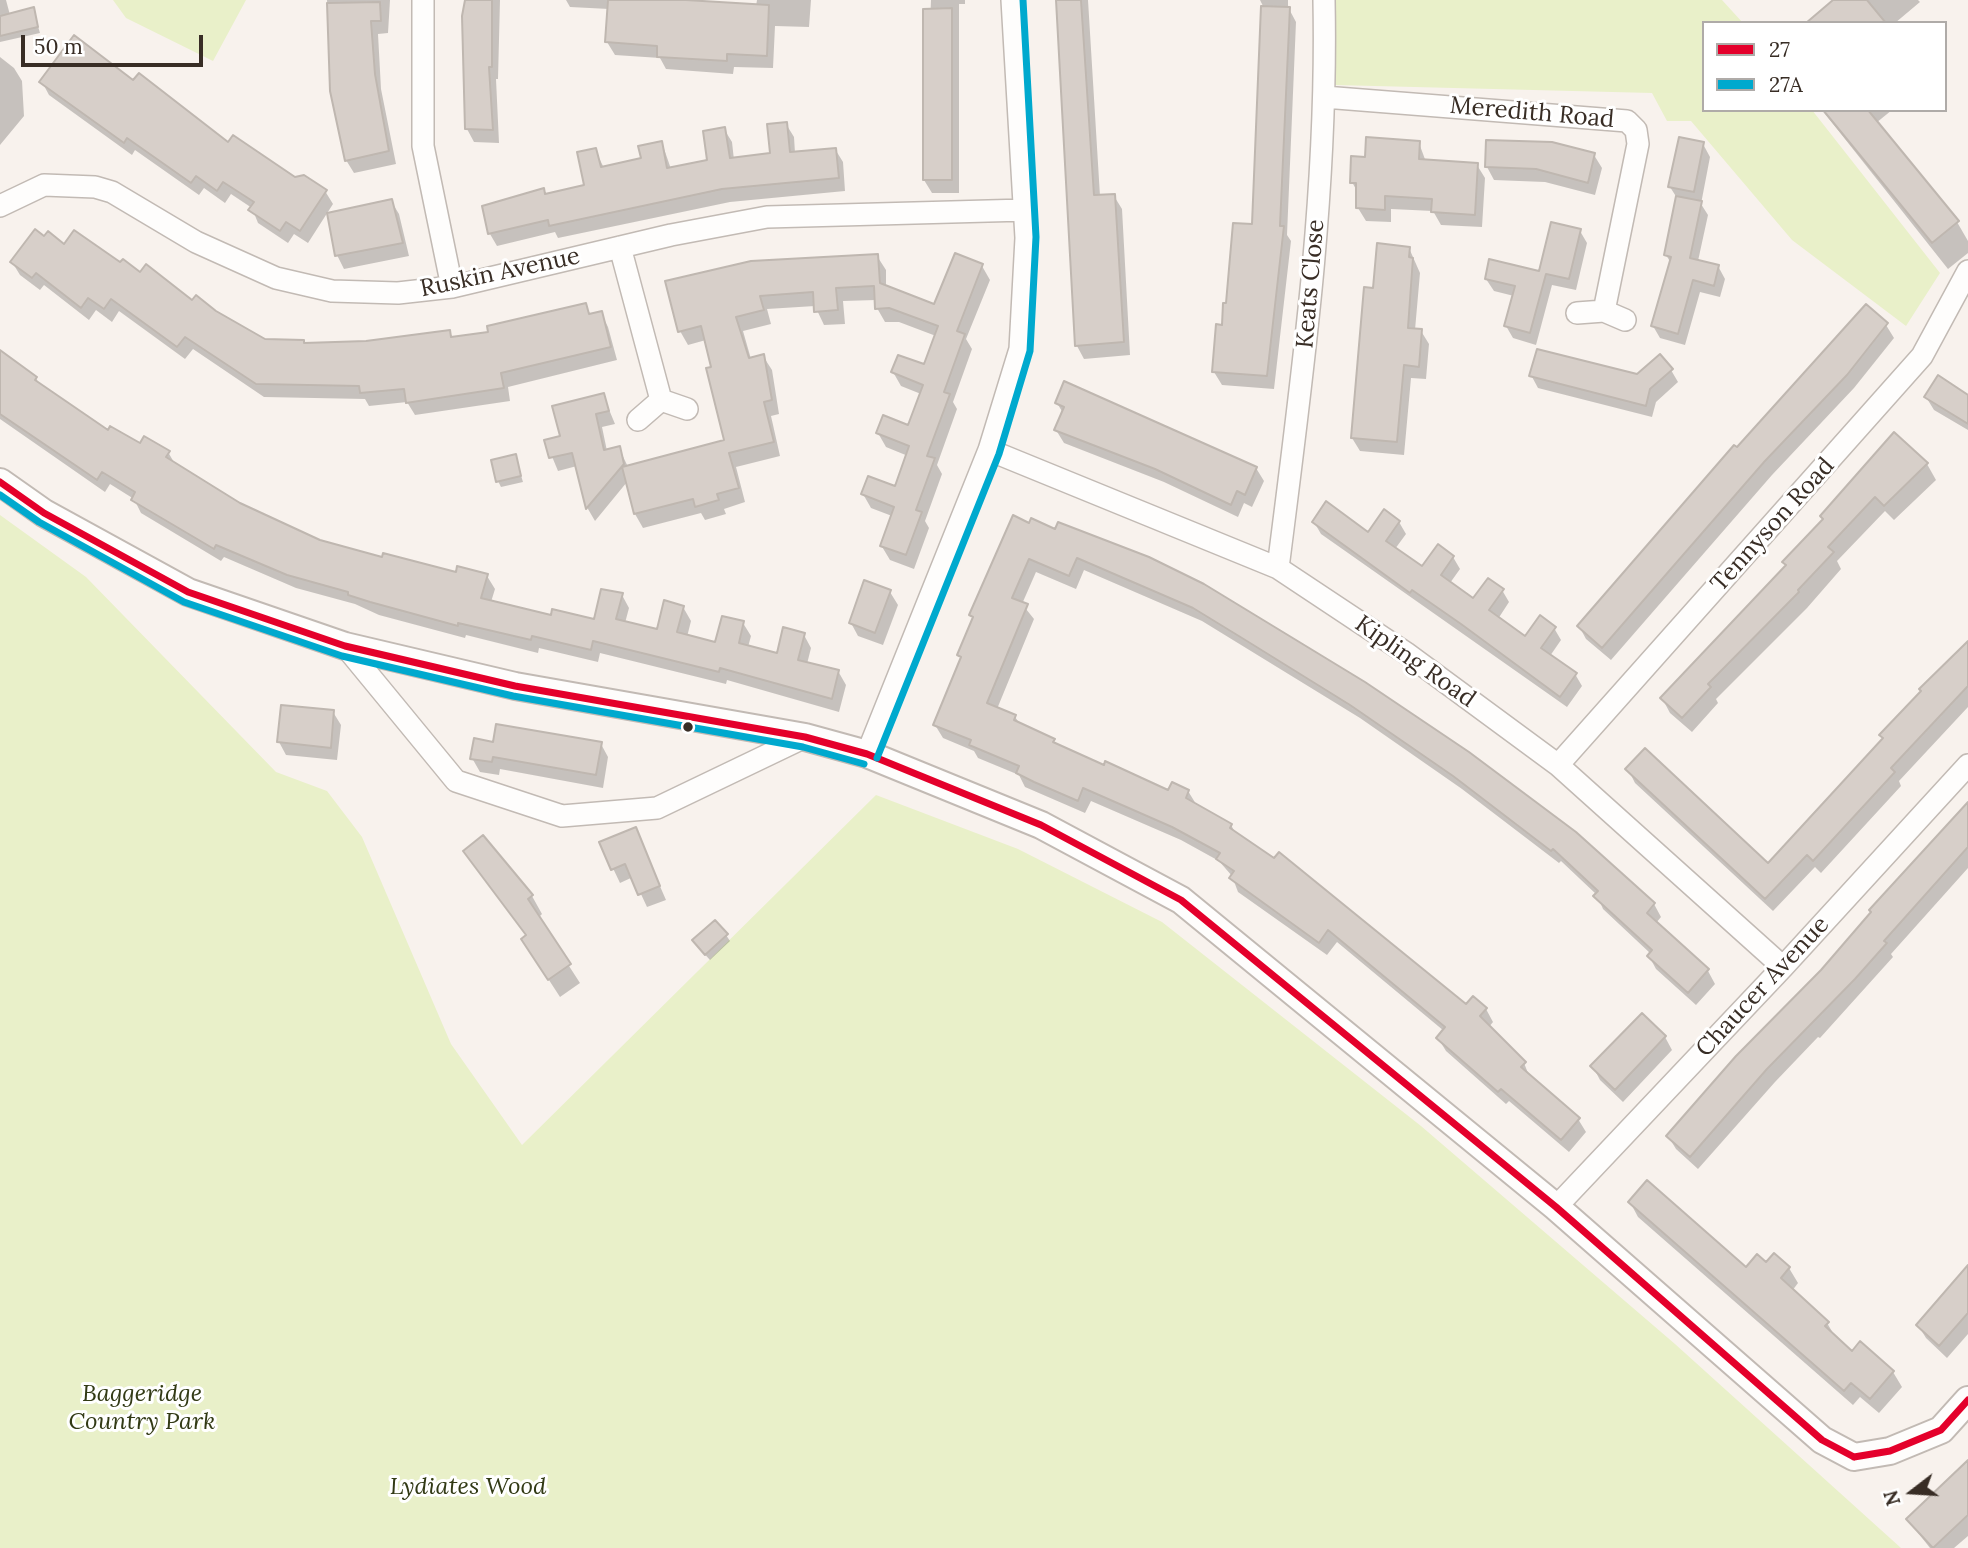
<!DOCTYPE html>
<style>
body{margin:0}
#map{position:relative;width:1968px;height:1548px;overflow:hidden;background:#f8f2ed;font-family:Lora,serif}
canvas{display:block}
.legend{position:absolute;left:1702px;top:21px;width:245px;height:91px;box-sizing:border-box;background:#fff;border:2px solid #afaba8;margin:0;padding:9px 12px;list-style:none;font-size:21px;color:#382d25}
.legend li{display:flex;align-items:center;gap:14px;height:35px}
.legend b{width:35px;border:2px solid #afaba8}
.north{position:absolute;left:1877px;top:1457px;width:70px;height:70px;-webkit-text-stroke:5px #fff;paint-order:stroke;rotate:253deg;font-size:19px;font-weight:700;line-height:28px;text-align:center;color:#382d25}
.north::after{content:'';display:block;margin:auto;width:24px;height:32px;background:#382d25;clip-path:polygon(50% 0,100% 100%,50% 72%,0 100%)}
.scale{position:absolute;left:21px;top:35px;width:182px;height:32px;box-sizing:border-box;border:4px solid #382d25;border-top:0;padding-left:9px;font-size:21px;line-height:24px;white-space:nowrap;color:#382d25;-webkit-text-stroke:5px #fff;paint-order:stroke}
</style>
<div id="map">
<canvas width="1968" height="1548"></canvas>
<ul class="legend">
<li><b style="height:9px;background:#e4002b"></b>27</li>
<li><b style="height:9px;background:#00a9ce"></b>27A</li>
</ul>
<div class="north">N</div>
<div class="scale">50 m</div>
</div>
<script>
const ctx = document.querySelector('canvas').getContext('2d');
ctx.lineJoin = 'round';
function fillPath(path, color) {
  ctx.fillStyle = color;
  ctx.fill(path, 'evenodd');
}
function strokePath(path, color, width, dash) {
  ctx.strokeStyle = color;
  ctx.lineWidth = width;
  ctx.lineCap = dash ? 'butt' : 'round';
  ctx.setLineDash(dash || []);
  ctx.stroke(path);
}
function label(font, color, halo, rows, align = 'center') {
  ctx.font = font + ' Lora,serif';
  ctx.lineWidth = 6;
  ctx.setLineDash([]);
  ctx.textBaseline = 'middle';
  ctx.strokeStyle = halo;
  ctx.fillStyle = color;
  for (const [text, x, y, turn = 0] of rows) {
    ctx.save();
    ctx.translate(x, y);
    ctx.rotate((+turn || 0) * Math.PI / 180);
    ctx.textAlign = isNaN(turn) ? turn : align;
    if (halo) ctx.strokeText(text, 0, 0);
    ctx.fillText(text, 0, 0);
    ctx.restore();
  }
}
const green = new Path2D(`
 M113,0H246L213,61L126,18Z
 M1331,0H1722L1743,23H1704V110H1812L1940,273L1906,326L1792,240L1691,121H1667L1652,93L1335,85Z
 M0,515L86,577L276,772L327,791L362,837L451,1044L522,1145L876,795L1018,849L1162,922L1421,1126L1675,1344L1901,1548H0Z`);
const shadow = new Path2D(`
 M0,0H6L10,15L33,9L40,33L0,42Z
 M327,0H390L388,33L378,34L381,89L396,164L354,173L346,160L332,90Z
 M465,0H500L498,79H496L499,143L474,142L467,129Z
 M566,0H657L756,6L757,0H811L809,27L775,26L773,68L734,67L733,74L666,69L660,58L615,55L607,42L609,9L570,7Z
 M931,0H965V4H959V193H932L924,180Z
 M1057,0H1088L1100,196H1114L1122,209L1130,355L1084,359L1077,346Z
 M1260,0H1288V7L1296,22L1287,235L1291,241L1274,389L1222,385L1214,372L1228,305L1253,226L1263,6Z
 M1836,0H1918L1920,2L1895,23H1809Z
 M0,57L14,68L22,81L24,116L0,145Z
 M42,82L134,83L229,144L295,179L325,191L333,204L308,243L294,234L288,243L258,223L252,208L231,194L225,203L204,188L199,195L135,150L132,155L49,95Z
 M1822,110H1892L1876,123L1957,222L1968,241V253L1948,269Z
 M786,124L794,137L795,153L835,149L843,162L845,191L730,202L558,238L555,232L497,246L490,234L543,190L546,196L586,187L595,150L604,168L643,160L662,143L671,169L709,161L724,129L732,142L734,160L772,155Z
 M1419,143L1426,162L1477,165L1485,178L1482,227L1441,225L1433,211L1391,209V222L1366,221L1358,208V193L1352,182L1366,159Z
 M1703,144L1710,157L1701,204L1708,215L1698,261L1718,266L1725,279L1720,297L1700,292L1685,345L1660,338L1653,326L1671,263L1666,255L1677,198L1670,187Z
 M1594,155L1602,168L1595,195L1545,182L1494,180L1487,167Z
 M391,201L399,214L409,256L344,269L337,255Z
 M1580,231L1587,243L1576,290L1552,285L1536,345L1513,338L1506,326L1514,296L1494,291L1486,279L1541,273Z
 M45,239L121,265L265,341L305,344L366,343L449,332L453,338L490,333L585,305L591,316L601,313L608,327L617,360L508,387L510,401L415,415L407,402L369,406L365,399L264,397L193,349L185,359L119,311L112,322L96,310L89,320L44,285L40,290L20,275L12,262Z
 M1409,248L1420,273L1415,330L1421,331L1429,344L1426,379L1411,378L1404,455L1360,451L1352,438L1375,290Z
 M877,256L886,270V287L935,307L982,266L990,280L966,339L972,349L953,402L957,409L937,465L942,474L925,521L929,528L914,569L890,560L881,545L892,516L871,508L863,494L896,489L908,456L886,447L878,433L909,427L921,394L901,386L893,372L925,366L936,336L899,322H885L877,308L876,300L843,301L845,324L824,325L815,306L767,309L771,324L743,331L751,359L763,356L772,370L779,414L771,416L780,456L736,467L745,502L724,509L726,514L705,520L701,513L643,528L635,514L627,482L595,521L588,509L577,466L558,471L546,442L562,438L603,395L615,424L602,427L607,451L619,448L628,467L726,441L706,340L688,345L680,331L667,283Z
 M1886,325L1894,338L1854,388L1772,475L1611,660L1586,639L1579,626L1737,450Z
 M0,352L36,378L40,386L108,432L140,446L168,452L175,464L239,504L319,541L383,559L457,574L487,576L495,589L491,602L552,617L596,621L622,595L629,608L625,623L658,631L683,607L691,621L687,637L717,644L743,623L751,636L748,647L778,655L804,635L811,648L807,664L838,671L846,685L839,712L727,680L726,684L600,653L598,662L539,648L538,653L466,635L465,638L379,615L355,604L296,588L224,557L221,561L141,513L134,499L110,484L105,492L0,419Z
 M1671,370L1678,382L1656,402L1652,417L1538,388L1531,375L1638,376Z
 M1968,395V430L1934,410L1926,397Z
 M1057,403L1256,468L1264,481L1252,507L1244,503L1238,517L1164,482L1064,443L1056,430L1063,413Z
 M1895,435L1927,464L1936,480L1894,520L1885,511L1837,561L1841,569L1807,608L1716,699L1718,703L1692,732L1670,713L1662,698L1787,566Z
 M515,456L523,482L501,487L498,481Z
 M1314,522L1369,534L1399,522L1406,534L1395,549L1423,569L1453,557L1460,569L1450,583L1474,600L1502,590L1509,602L1498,619L1525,639L1554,628L1561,640L1550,656L1575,674L1582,686L1567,707L1321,534Z
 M1030,525L1148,559L1654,904L1661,917L1656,923L1708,971L1715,984L1696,1005L1656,969L1649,956L1651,954L1603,909L1597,895L1561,861L1559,863L1462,789L1360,718L1202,621L1084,570L1076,589L1036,572L1022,604L1034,619L997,709L1015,717L1020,724L1053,741L1056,745L1105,767L1169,792L1188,791L1196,804L1231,825L1236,834L1466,1006L1486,1009L1493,1022L1489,1027L1524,1063L1530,1078L1578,1119L1586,1132L1569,1152L1509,1101L1506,1104L1446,1051L1438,1038L1444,1031L1337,942L1327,955L1238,892L1232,876L1219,861L1181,840L1091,801L1085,813L1025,787L1019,775L978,758L974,751L943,738L935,725L961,659L959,655L973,619L971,615Z
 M890,592L898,605L883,645L858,636L851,623Z
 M1968,644V707L1899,781L1901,786L1821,873L1815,867L1773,911L1635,783L1628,769L1768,865L1884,740L1923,692L1921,689Z
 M333,712L341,725L337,760L286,755L279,742Z
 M494,744H601L608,757L603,788L500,769L499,775L480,772L472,758Z
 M1968,804V868L1891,954L1893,957L1820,1038L1818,1037L1775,1082L1698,1169L1676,1149L1668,1136L1822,971Z
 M635,829L666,900L647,907L633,877L620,883L601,843Z
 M465,852L502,858L532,896L542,914L538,918L580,983L560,997L534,957L527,937Z
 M726,935L730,941L710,960L698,947Z
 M1665,1037L1672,1050L1623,1102L1600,1080L1593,1067Z
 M1630,1202L1747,1270L1767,1264L1774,1255L1789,1268L1798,1283L1792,1291L1827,1323L1836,1338L1852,1353L1893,1372L1902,1387L1879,1413L1860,1397L1853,1405L1638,1217Z
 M1968,1267V1334L1947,1358L1926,1338L1918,1325Z
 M1968,1462V1536L1954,1548H1930L1908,1520Z`);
const building = new Path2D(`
 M465,0H492V67H489L493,130L465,129L462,16Z
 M608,0H686L769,5L767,56L727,54V61L657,57V46L605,42Z
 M1056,0H1081L1094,195L1115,194L1124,342L1075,346Z
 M1833,0H1867L1886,23H1806Z
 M380,2L381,21H371L375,74L389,151L345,161L330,91L327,3Z
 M1261,6L1290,7L1280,226H1284L1267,376L1212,372L1216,324L1222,325L1223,303H1226L1233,223L1252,224Z
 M34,7L38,27L0,36V16Z
 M952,8V180H923V9Z
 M74,35L133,80L139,73L228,142L233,135L295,177L304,175L327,190L300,231L286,222L280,231L248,210L254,202L223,182L217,191L196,176L191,183L127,138L124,143L39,82Z
 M1823,110H1868L1959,221L1932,243Z
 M787,122L790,152L836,148L839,178L722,189L549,226L548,220L488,234L482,206L544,188L545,194L584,185L577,152L596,148L601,167L641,158L638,146L662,141L667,168L707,160L703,131L725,127L730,158L770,153L767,124Z
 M1366,137L1420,141L1419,159L1478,163L1475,215L1431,212L1432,199L1385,196V210L1356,208V183H1350L1351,156L1365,157Z
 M1679,137L1704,142L1694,192L1668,187Z
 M1486,140L1552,142L1595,153L1588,183L1536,169L1485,167Z
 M1676,196L1702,201L1690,258L1719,265L1714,286L1693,280L1678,334L1651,326L1671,257L1664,255Z
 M392,199L403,243L335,256L327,213Z
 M1551,222L1581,229L1569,279L1546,274L1530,333L1504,326L1515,286L1485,279L1489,259L1539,271Z
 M35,229L44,236L48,231L64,244L74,230L120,262L123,259L140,272L146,264L192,300L196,295L216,311L265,339L304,340V343L366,341L450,330L451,337L488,332L487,326L586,303L589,314L602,311L611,347L501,373L504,388L406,403L404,389L360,393L359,386L256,384L185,337L177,347L111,299L104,309L88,298L81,308L36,273L32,278L10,262Z
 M1377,243L1410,247L1409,257L1413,258L1408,328L1422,329L1419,367L1404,365L1397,442L1351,438L1364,287L1373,288Z
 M955,253L983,264L957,331L965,334L944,392L950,394L927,456L935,458L916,510L922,512L906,555L880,546L894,507L861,494L868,476L895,486L909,446L876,433L883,415L908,425L923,385L891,372L898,355L924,364L938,326L889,308L875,309L874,286L836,288L838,310L814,312L813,292L760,296L764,310L736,317L749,358L764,354L772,400L764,402L774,442L729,453L739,488L717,494L719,500L695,507L693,499L634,514L622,467L724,440L706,368L711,367L701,326L678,332L665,281L751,261L878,254L880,283L934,304Z
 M1866,304L1888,323L1847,375L1765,461L1602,648L1577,626L1734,445L1737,447Z
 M1537,349L1637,374L1660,354L1673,369L1650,389L1646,406L1529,376Z
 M0,350L37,377L35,380L108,430L110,426L140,443L144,436L170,451L166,457L240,503L320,540L382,557L383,553L456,572L457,566L488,574L481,598L551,615L552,609L594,619L601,589L623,593L616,619L657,629L664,600L684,606L677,632L715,642L722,616L744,621L739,643L777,653L783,627L805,633L798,660L839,670L832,699L720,668L719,672L593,641L591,650L532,636L531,640L458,623V626L370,602L348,595V592L287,575L216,545L214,549L131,500L135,492L102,472L97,480L0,414Z
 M1938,375L1968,395V424L1924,397Z
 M1064,381L1257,467L1245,495L1237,491L1231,505L1155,469L1054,430L1064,407L1055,403Z
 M604,393L609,411L596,414L604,450L620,446L624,464L586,509L572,453L549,458L544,440L560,436L552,406Z
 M1894,432L1928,463L1884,506L1875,497L1828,547L1834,552L1798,590L1799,592L1708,684L1711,687L1682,718L1660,698L1786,565L1782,562L1823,519L1820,516Z
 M516,454L521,476L496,482L491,460Z
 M1326,501L1368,532L1384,509L1400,521L1386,541L1422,566L1438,544L1454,556L1441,575L1473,598L1488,578L1504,589L1489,610L1525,636L1540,615L1556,627L1541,648L1577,673L1560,697L1461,624L1412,590L1410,593L1312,522Z
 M1013,515L1029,523L1031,518L1055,529L1058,522L1149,557L1204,584L1365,682L1469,752L1576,832L1655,903L1647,913L1709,969L1688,993L1647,956L1652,950L1593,896L1598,891L1553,849L1551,851L1453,776L1350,705L1242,638L1193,608L1077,558L1069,576L1029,559L1012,598L1028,604L987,703L1016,715L1014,720L1055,739L1053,742L1104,765L1105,761L1168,790L1172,782L1189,790L1186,798L1232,824L1230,828L1274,858L1279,852L1466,1004L1473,996L1487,1008L1480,1016L1526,1062L1521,1067L1580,1118L1561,1140L1501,1089L1498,1092L1436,1038L1445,1027L1328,930L1319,943L1229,878L1234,871L1216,859L1220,853L1172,827L1083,788L1078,801L1034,782L1016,773L1019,766L969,745L971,740L933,725L961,657L957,655L973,617L969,615Z
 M864,580L891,590L875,633L849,623Z
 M1968,641V686L1891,768L1895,772L1813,861L1807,855L1765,899L1625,769L1645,748L1768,863L1883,738L1879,735L1921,691L1919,689Z
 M281,705L334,710L331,748L277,742Z
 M496,724L602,742L596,775L493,757L492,762L470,759L474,738L493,742Z
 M1968,802V847L1884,941L1887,943L1855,979L1767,1069L1690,1157L1666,1136L1736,1056L1821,970L1871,912L1869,910Z
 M636,827L660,886L638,895L625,864L611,870L599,842Z
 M483,835L533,895L528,899L571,964L548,980L521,939L526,935L463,851Z
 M715,920L728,934L705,955L692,940Z
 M1642,1013L1666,1036L1615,1090L1590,1066Z
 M1647,1180L1746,1267L1757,1254L1766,1262L1774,1253L1790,1267L1781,1278L1829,1322L1825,1326L1852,1351L1860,1341L1894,1371L1870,1399L1851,1383L1844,1391L1628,1202Z
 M1968,1265V1313L1939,1346L1916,1325Z
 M1968,1460V1515L1933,1548L1906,1519Z`);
const minor = new Path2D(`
 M423,0V146L452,287
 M1324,97L1627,121L1636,130L1638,144L1604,311
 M0,206L44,185L95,187L112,192L196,242L276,278L332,291L398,293L452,287L671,235L767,217L1025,210
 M620,247L661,400
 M1577,313L1604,311L1625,320
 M638,420L661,400L687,409
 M989,450L1278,568L1406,653L1558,765L1783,967
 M1278,568C1302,378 1328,192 1324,0
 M345,646L456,781L562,816L657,808L805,737
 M867,754L989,450L1020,349L1026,238L1012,0
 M1558,765L1922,356L1968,271
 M1556,1207L1783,967L1968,765`);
const tertiary = new Path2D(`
 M0,482L44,513L188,592L345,646L515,686L805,737L867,754L1041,825L1181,900L1556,1207L1822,1440L1854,1457L1890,1451L1941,1430L1968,1400`);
const bus1 = new Path2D(`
 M0,482L44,513L188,592L345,646L515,686L805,737L867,754L1041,825L1181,900L1556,1207L1822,1440L1854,1457
 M1854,1457L1890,1451L1941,1430L1968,1400`);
const bus2 = new Path2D(`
 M0,495L39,522L184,602L342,656L513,696L803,747L864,764
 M877,758L999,454L1030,351L1036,237L1023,0`);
const markers = [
 [688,727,6,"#382d25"]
];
const streetNames = [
 ["Meredith Road",1532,113,5],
 ["Ruskin Avenue",500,273,-12],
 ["Keats Close",1311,284,-85],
 ["Tennyson Road",1773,525,-48],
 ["Kipling Road",1415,662,35],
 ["Chaucer Avenue",1763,987,-47]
];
const parkNames = [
 ["Baggeridge",142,1394],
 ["Country Park",142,1422],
 ["Lydiates Wood",468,1487]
];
fillPath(green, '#e9f0c9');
fillPath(shadow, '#0003');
fillPath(building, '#d7cfc9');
strokePath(building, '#bfb7b0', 2);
strokePath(minor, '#c2bab4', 24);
strokePath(tertiary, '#c2bab4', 30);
strokePath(minor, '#fefdfc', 21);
strokePath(tertiary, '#fefdfc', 26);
strokePath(bus1, '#e4002b', 7);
strokePath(bus2, '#00a9ce', 7);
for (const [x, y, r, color] of markers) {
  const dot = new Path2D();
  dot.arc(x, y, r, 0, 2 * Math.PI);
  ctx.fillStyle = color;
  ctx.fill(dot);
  strokePath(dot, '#fff', 2.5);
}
label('24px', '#382d25', '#fff', streetNames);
label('italic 24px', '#323a15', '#fff', parkNames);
</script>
